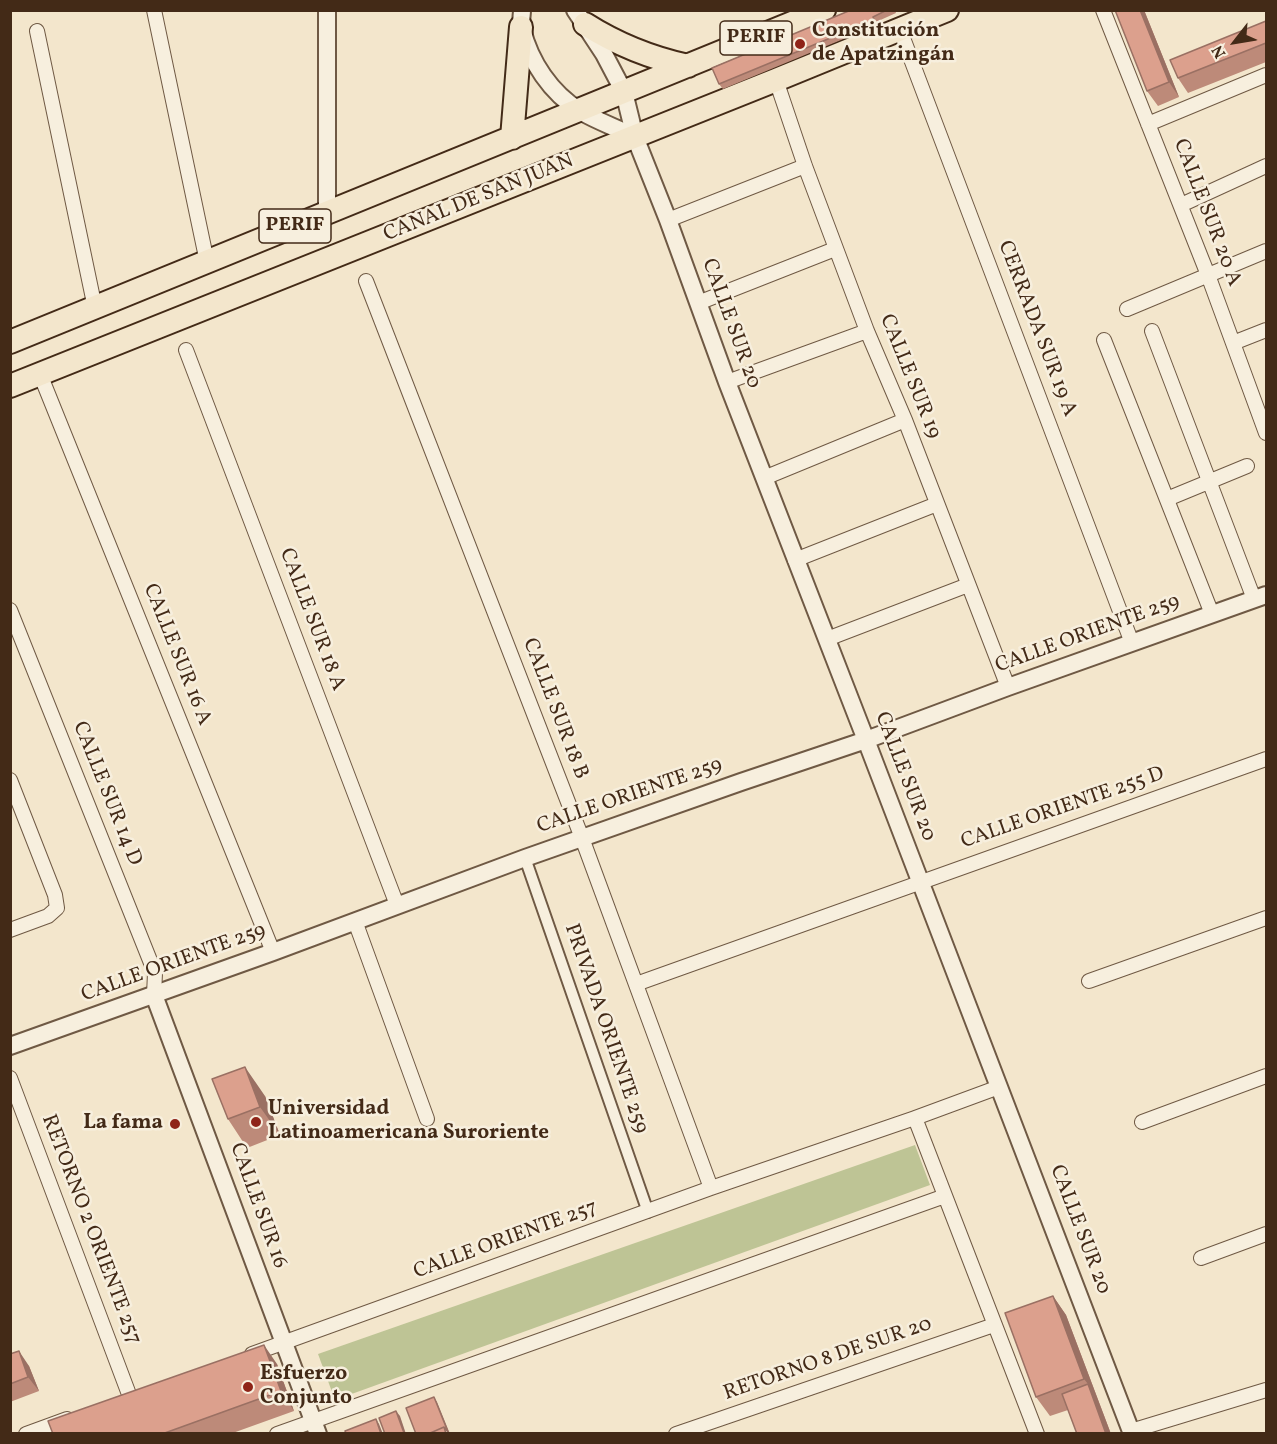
<!DOCTYPE html>
<meta charset="utf-8">
<style>
body{margin:0}
#map{position:relative;width:1277px;height:1444px;overflow:hidden;background:#f3e6cc;font-family:Vollkorn,serif}
canvas{display:block}
.frame{position:absolute;inset:0;border:12px solid #432a17;pointer-events:none}
.north{position:absolute;left:1205px;top:12px;width:60px;height:60px;-webkit-text-stroke:4px #f7efde;paint-order:stroke;rotate:239deg;font-size:16px;font-weight:700;line-height:24px;text-align:center;color:#432a17}
.north::after{content:'';display:block;margin:auto;width:21px;height:27px;background:#432a17;clip-path:polygon(50% 0,100% 100%,50% 72%,0 100%)}
</style>
<div id="map">
<canvas width="1277" height="1444"></canvas>
<div class="frame"></div>
<div class="north">N</div>
</div>
<script>
const ctx = document.querySelector('canvas').getContext('2d');
ctx.lineJoin = 'round';
function fillPath(path, color) {
  ctx.fillStyle = color;
  ctx.fill(path, 'evenodd');
}
function strokePath(path, color, width, dash) {
  ctx.strokeStyle = color;
  ctx.lineWidth = width;
  ctx.lineCap = dash ? 'butt' : 'round';
  ctx.setLineDash(dash || []);
  ctx.stroke(path);
}
function label(font, color, halo, rows, align = 'center') {
  ctx.font = font + ' Vollkorn,serif';
  ctx.lineWidth = 5;
  ctx.setLineDash([]);
  ctx.textBaseline = 'middle';
  ctx.strokeStyle = halo;
  ctx.fillStyle = color;
  for (const [text, x, y, turn = 0] of rows) {
    ctx.save();
    ctx.translate(x, y);
    ctx.rotate((+turn || 0) * Math.PI / 180);
    ctx.textAlign = isNaN(turn) ? turn : align;
    if (halo) ctx.strokeText(text, 0, 0);
    ctx.fillText(text, 0, 0);
    ctx.restore();
  }
}
const green = new Path2D(`
 M915,1145L930,1185L335,1400L318,1354Z`);
const pedestrian = new Path2D(`
 M525,858L648,1212`);
const minor = new Path2D(`
 M154,10L207,262
 M1103,10L1208,275L1266,433
 M900,30L1132,643
 M37,31L95,308
 M776,80L805,166L867,331L905,420L1008,687
 M1148,124L1266,75
 M1181,205L1266,166
 M668,220L805,166
 M366,281L582,838L711,1188
 M698,303L835,249
 M1127,309L1266,251
 M1152,331L1254,599
 M1104,340L1212,614
 M1233,343L1266,330
 M186,350L397,905
 M40,374L273,952
 M727,382L867,331
 M764,478L905,420
 M1167,499L1247,466
 M795,560L937,504
 M10,610L155,973L154,995
 M827,639L968,585
 M10,780L55,895L57,908L48,916L10,930
 M355,921L427,1119
 M1089,981L1266,918
 M636,984L1266,759
 M10,1078L130,1397
 M915,1118L1037,1434
 M1142,1122L1266,1076
 M1201,1258L1266,1234
 M252,1354L711,1188L915,1118L999,1087
 M1131,1431L1266,1390
 M26,1434L67,1419
 M277,1434L945,1196
 M676,1434L994,1325`);
const tertiary = new Path2D(`
 M522,10C522,16 520,23 522,29C530,62 551,93 580,111C597,121 617,128 635,137
 M575,10L604,54L624,92L635,137L668,220L727,382L866,740L1132,1434
 M327,212V10
 M154,995L318,1434
 M10,1046L273,952L525,858L741,782L866,740L1008,687L1266,595`);
const primary = new Path2D(`
 M585,24C618,45 651,58 688,66
 M512,138L521,27
 M10,342L824,10
 M10,386L776,80L947,10`);
const wall = new Path2D(`
 M851,10H895L896,13L876,22L877,25L723,89L719,84Z
 M1115,10H1144L1179,97L1158,106L1147,91Z
 M1266,21V62L1188,93L1178,78Z
 M265,1096L280,1135L247,1148L228,1119Z
 M1053,1296L1066,1315L1111,1434H1077L1068,1410L1050,1416L1036,1397Z
 M10,1354L29,1366L39,1391L10,1402Z
 M277,1364L294,1411L230,1434H53Z`);
const shadedWall = new Path2D(`
 M1140,10H1144L1179,97L1169,82Z
 M245,1067L265,1096L280,1135L260,1107Z
 M1053,1296L1066,1315L1111,1434H1106L1088,1384L1084,1379Z
 M264,1345L277,1364L294,1411L281,1391Z
 M19,1351L29,1366L39,1391L28,1377Z
 M434,1397L437,1402L450,1434L448,1432Z
 M396,1411L400,1416L406,1434L404,1433Z
 M376,1419L379,1424L383,1434H381Z`);
const building = new Path2D(`
 M851,10H887L873,17L874,20L719,84L712,68Z
 M1115,10H1140L1169,82L1147,91Z
 M1266,21V43L1178,78L1170,60Z
 M245,1067L260,1107L228,1119L212,1079Z
 M1053,1296L1084,1379L1036,1397L1005,1313Z
 M264,1345L281,1391L162,1434H53L48,1421Z
 M19,1351L28,1377L10,1384V1354Z
 M1088,1384L1106,1434H1077L1062,1394Z
 M434,1397L448,1432L444,1427L428,1434H416L406,1408Z
 M396,1411L404,1433L385,1434L379,1418Z
 M376,1419L381,1434H346L345,1431Z
 M444,1427L446,1434H428Z`);
const markers = [
 [800,44,6,"#8f2418"],
 [256,1122,6,"#8f2418"],
 [175,1124,6,"#8f2418"],
 [248,1387,6,"#8f2418"]
];
const shields = [
 [756,38,72],
 [295,226,72]
];
const shieldNames = [
 ["PERIF",756,38],
 ["PERIF",295,226]
];
const poiNames = [
 ["Constitución",812,32],
 ["de Apatzingán",812,56],
 ["Universidad",268,1110],
 ["Latinoamericana Suroriente",268,1134],
 ["La fama",163,1124,"right"],
 ["Esfuerzo",260,1375],
 ["Conjunto",260,1399]
];
const streetNames = [
 ["CANAL DE SAN JUAN",479,199,-22],
 ["CALLE SUR 20 A",1206,213,69],
 ["CALLE SUR 20",730,324,70],
 ["CERRADA SUR 19 A",1036,329,69],
 ["CALLE SUR 19",909,377,68],
 ["CALLE SUR 18 A",311,620,69],
 ["CALLE ORIENTE 259",1088,635,-20],
 ["CALLE SUR 16 A",176,655,68],
 ["CALLE SUR 18 B",554,709,69],
 ["CALLE SUR 20",904,777,69],
 ["CALLE SUR 14 D",106,794,68],
 ["CALLE ORIENTE 259",630,797,-19],
 ["CALLE ORIENTE 255 D",1063,809,-19],
 ["CALLE ORIENTE 259",174,964,-20],
 ["PRIVADA ORIENTE 259",605,1029,71],
 ["CALLE SUR 16",257,1206,70],
 ["RETORNO 2 ORIENTE 257",90,1230,69],
 ["CALLE SUR 20",1079,1230,69],
 ["CALLE ORIENTE 257",506,1241,-20],
 ["RETORNO 8 DE SUR 20",828,1360,-19]
];
fillPath(green, '#bec495');
strokePath(pedestrian, '#6f5944', 14);
strokePath(minor, '#6f5944', 16);
strokePath(tertiary, '#6f5944', 20);
strokePath(primary, '#432a17', 26);
strokePath(pedestrian, '#f7efde', 10);
strokePath(minor, '#f7efde', 14);
strokePath(tertiary, '#f7efde', 16);
strokePath(primary, '#f3e6cc', 22);
fillPath(wall, '#bd8a79');
fillPath(shadedWall, '#9a7063');
fillPath(building, '#dca08d');
strokePath(building, '#9a7063', 1.5);
for (const [x, y, r, color] of markers) {
  const dot = new Path2D();
  dot.arc(x, y, r, 0, 2 * Math.PI);
  ctx.fillStyle = color;
  ctx.fill(dot);
  strokePath(dot, '#f7efde', 2);
}
for (const [x, y, w] of shields) {
  const box = new Path2D();
  box.roundRect(x - w / 2, y - 17, w, 34, 4.5);
  ctx.fillStyle = '#f7efde';
  ctx.fill(box);
  strokePath(box, '#432a17', 1.5);
}
label('bold 20px', '#432a17', null, shieldNames);
label('bold 21px', '#432a17', '#f7efde', poiNames, 'left');
label('21px', '#432a17', '#f7efde', streetNames);
</script>
